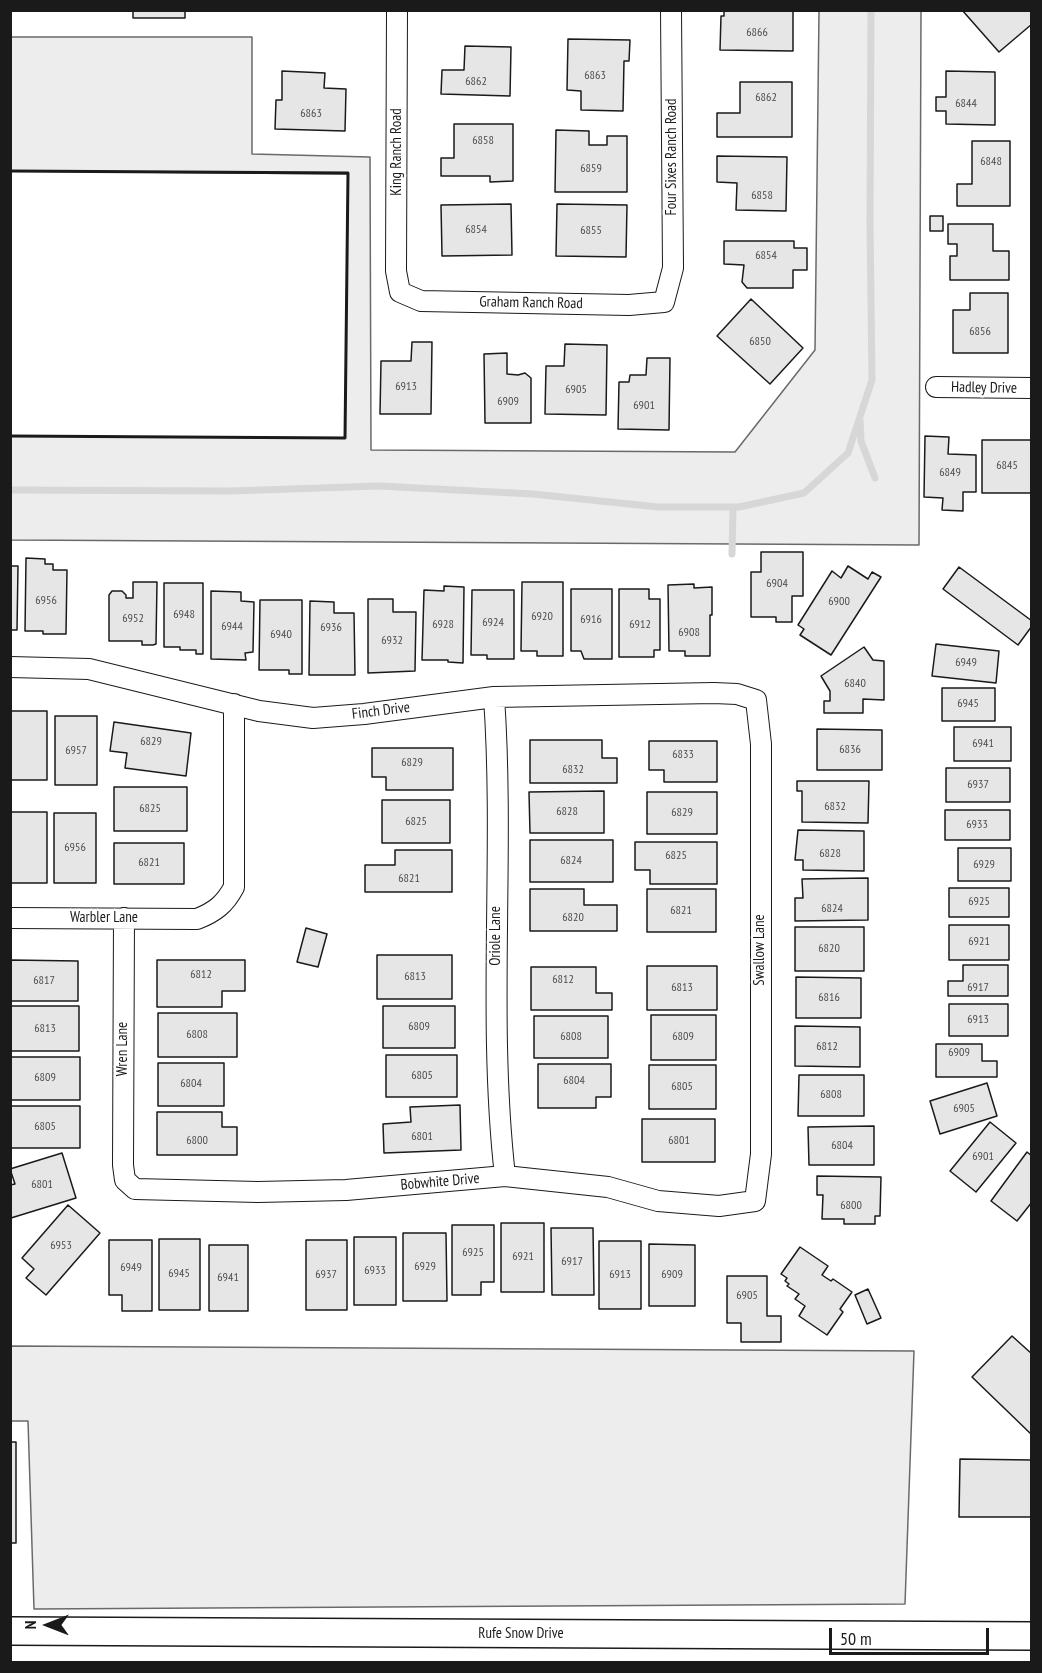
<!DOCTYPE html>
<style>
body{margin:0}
#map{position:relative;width:1042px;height:1673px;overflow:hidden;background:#fff;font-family:"PT Sans Narrow",sans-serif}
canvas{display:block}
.frame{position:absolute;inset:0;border:12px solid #1a1a1a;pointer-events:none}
.north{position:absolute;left:18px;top:1595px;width:60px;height:60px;-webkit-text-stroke:4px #fff;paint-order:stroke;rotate:270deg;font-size:16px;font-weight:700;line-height:24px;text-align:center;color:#1a1a1a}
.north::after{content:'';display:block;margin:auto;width:21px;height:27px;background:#1a1a1a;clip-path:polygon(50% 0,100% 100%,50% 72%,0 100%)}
.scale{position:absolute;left:829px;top:1628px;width:160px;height:27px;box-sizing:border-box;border:3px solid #1a1a1a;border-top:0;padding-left:8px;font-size:18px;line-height:21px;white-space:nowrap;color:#1a1a1a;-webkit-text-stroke:4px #fff;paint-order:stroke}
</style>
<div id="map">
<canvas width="1042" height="1673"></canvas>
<div class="frame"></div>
<div class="north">N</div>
<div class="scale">50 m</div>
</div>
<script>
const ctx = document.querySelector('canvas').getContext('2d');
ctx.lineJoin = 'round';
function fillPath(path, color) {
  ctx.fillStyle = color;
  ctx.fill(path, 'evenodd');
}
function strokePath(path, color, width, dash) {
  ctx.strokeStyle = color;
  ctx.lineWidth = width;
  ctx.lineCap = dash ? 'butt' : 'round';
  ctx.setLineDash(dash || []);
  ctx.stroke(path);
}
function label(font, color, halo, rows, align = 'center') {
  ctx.font = font + ' "PT Sans Narrow",sans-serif';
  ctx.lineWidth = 4.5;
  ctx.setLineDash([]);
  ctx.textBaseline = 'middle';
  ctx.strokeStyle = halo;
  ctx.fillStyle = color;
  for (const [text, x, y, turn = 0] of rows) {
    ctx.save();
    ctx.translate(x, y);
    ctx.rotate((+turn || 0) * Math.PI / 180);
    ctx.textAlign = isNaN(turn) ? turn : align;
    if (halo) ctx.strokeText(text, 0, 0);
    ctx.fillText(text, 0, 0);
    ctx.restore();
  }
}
const built = new Path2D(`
 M819,11H921L919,545L11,540V436L345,438L348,174L11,171V37H252V154L370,157L371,450L735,452L815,350Z
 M11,1346L914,1351L905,1604L34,1609L28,1421H11Z`);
const stream = new Path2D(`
 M860,420L861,441L875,478
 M10,490L231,491L379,486L533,494L658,507H739L804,493L848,453L872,380L870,224L871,10
 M732,554L733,507`);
const building = new Path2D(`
 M133,10H185V18H133Z
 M724,10H793V51L720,50L721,16H724Z
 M962,10H1031L1032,24L999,52Z
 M568,39L630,40L629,61H624L623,111L581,110V91L567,90Z
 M465,46L511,47L510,96L441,94L442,70H464Z
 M282,71L325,73L324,88L346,89L345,131L275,129L276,100H282Z
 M946,71L995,72V125L946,124V111H936V97H946Z
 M740,82H792V137H717V113H740Z
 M454,124H513V181L490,182V176H441V158H454Z
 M556,130L589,131V145H607V136H627V192H555Z
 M972,141H1010V206H957V184H972Z
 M717,156L787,157L786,211L736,210L737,183L717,182Z
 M511,204L512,255L442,256L441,205Z
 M557,204L627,205L626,257L556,256Z
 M930,216H943V231H930Z
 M948,224H993V251H1009V280H950V256H957V244H948Z
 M724,241H794V248H807V270H793V288H747L742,282L744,265L724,264Z
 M970,293H1008V353H953V310H970Z
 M751,299L803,348L770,384L717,336Z
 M412,342H432L431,414H380L381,361H411Z
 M565,344L607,345L606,415L545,414L546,366H564Z
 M507,353V374L518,375L525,373L531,378V423H485L484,354Z
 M647,358H670L669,430L618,429L619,382H629L630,375H646Z
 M925,436L949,437L948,454L976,455V492H963V511L942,510L943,498L924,497Z
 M982,440H1032V493H982Z
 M761,552H803V596H792V622H776V617H751V572H761Z
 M26,558L45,559V564H53V570H67L66,634H43V631H25Z
 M10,566H18L17,630H10Z
 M848,566L868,579L872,572L881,577L831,655L800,635L804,629L798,625L832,571L841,578Z
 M959,567L1032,621V626L1018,645L943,589Z
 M133,582H157L156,644L153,645H142V641H109V595L112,591H122L126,595V598H133Z
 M522,582H563V656H537V651H521Z
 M164,583H203V654H196V650H180V647H164Z
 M694,584V588L712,587V615H710V656H685V651H669L668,585Z
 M444,586L464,587L463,663L448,662V660H422L424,590L444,591Z
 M571,589H612V659H584L581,651H571Z
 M619,589H649V599H660V650H654V657H619Z
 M472,590H514V659H487V655H471Z
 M211,591L241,592V601L254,602L253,652L245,653L246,660L211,659Z
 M368,599H393V612H416L415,671L368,673Z
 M260,600H302V674H289V670H259Z
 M310,601L334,602V613H354L355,675H309Z
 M936,644L999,651L996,683L932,676Z
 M864,647L873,660L884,661V700L863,699V713H824V701H830V691L821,676Z
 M942,688H995V721H942Z
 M10,711H47V780H10Z
 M55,716H97V785H55Z
 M114,722L191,733L186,776L125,768L127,753L110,751Z
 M954,727H1011V761H954Z
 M817,729L882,730V770H817Z
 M530,740H602V758H617V783H530Z
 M649,741H717V782H664V770H649Z
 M372,748H453V790H386V777H372Z
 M946,768H1010V802H946Z
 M797,781H869L868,823L802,822V791H797Z
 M114,787H187V831H114Z
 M604,791V833H530L529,792Z
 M647,792H717V834H647Z
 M382,800H450V843H382Z
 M945,810H1010V840H945Z
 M10,812H47V883H10Z
 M54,813H96V883H54Z
 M798,830L864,831V871L803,870V860H795Z
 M530,840H613V882H530Z
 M635,842H717V884H650V870H635Z
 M114,843H184V884H114Z
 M958,848H1011V881H958Z
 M395,850H452V892H365V865H395Z
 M868,878V920L795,921V898H803L802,879Z
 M949,888H1009V917H949Z
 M530,889H584V905H617V931H530Z
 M647,889H716V932H647Z
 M949,925H1009V960H949Z
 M795,927H864V971H795Z
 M306,928L327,934L318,967L297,962Z
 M377,955H452V999H377Z
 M11,960L78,961V1001H11Z
 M157,960H245V991H222V1007H157Z
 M963,965H1008V996H948V981H963Z
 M647,966H717V1010H647Z
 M531,967H596V993H612V1010H531Z
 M796,977L861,978V1018H796Z
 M949,1004H1008V1036H949Z
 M10,1006H79V1051H10Z
 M383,1006H455V1048H383Z
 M158,1013H237V1057H158Z
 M651,1015H716V1060H651Z
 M534,1016H608V1058H534Z
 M795,1026L860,1027V1067L795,1066Z
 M936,1044H982V1061H997V1077H936Z
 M386,1055H457V1097H386Z
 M11,1057H80V1100H11Z
 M158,1063H224V1106H158Z
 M538,1064H611V1097H596V1108H538Z
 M649,1065H716V1109H649Z
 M799,1075H864V1116H798Z
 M987,1083L997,1116L940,1134L930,1101Z
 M460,1105L461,1150L384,1153L383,1124L411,1122L410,1107Z
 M10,1106H80V1148H10Z
 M157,1112H222V1127H237V1155H157Z
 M642,1119H715V1162H642Z
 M990,1122L1016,1143L976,1192L950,1171Z
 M874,1126V1165H809L808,1127Z
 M1027,1152L1032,1156V1202L1017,1221L991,1201Z
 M62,1153L76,1198L11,1218L10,1185L15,1184L10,1169Z
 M817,1176L881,1177L880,1216H875V1224H844V1219H822L823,1195H817Z
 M68,1205L100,1233L46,1295L26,1278L34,1269L22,1258Z
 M501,1223H544V1292H501Z
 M452,1225H494V1282H481V1295H452Z
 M551,1228H593L594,1295H552Z
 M403,1233H446L447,1301H403Z
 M354,1237H396V1305H354Z
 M159,1239H200V1310H159Z
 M109,1240H152V1311H122V1295H109Z
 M306,1240H347V1310H306Z
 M599,1241H641V1309H599Z
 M649,1244L695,1245V1306H649Z
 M209,1245H248V1311H209Z
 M800,1247L828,1266L822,1275L831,1281L833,1279L852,1292L840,1309L843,1312L827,1335L799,1316L805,1306L795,1299L799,1294L787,1286L789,1284L785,1281L787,1278L781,1274Z
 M727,1276H767V1316H781V1342H741V1323H727Z
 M868,1289L881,1318L867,1324L855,1295Z
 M1012,1336L1032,1354V1435L972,1377Z
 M10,1442H16V1543H10Z
 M960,1459L1032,1460V1517H959Z`);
const street = new Path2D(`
 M397,10L396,271L400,292L421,301L629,305L664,302L673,268L671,10
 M936,387L1032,388
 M10,667L89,669L259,711L313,718L364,714L494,697L714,693L737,694L756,700L761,744V1154L755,1201L719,1206L658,1201L608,1187L505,1176L346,1190L258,1192L135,1189L125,1180L123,1165L124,918
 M494,697C505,856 487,1017 505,1176
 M10,918L197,919C215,912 225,904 234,887V704`);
const secondary = new Path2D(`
 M10,1631L1032,1636`);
const wall = new Path2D(`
 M10,171L348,173L345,438L10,436`);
const numberNames = [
 ["6866",757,33],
 ["6863",595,76],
 ["6862",476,82],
 ["6862",766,98],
 ["6844",966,104],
 ["6863",311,114],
 ["6858",483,141],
 ["6848",991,162],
 ["6859",591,169],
 ["6858",762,196],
 ["6854",476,230],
 ["6855",591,231],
 ["6854",766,256],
 ["6856",980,332],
 ["6850",760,342],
 ["6913",406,387],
 ["6905",576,390],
 ["6909",508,402],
 ["6901",644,406],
 ["6845",1007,466],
 ["6849",950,473],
 ["6904",777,584],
 ["6956",46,601],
 ["6900",839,602],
 ["6948",184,615],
 ["6920",542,617],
 ["6952",133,619],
 ["6916",591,620],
 ["6924",493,623],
 ["6928",443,625],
 ["6912",640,625],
 ["6944",232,627],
 ["6936",331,628],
 ["6908",689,633],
 ["6940",281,635],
 ["6932",392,641],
 ["6949",966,663],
 ["6840",855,684],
 ["6945",968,704],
 ["6829",151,742],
 ["6941",983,744],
 ["6836",850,750],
 ["6957",76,751],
 ["6833",683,755],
 ["6829",412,763],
 ["6832",573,770],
 ["6937",978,785],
 ["6832",835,807],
 ["6825",150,809],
 ["6828",567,812],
 ["6829",682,813],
 ["6825",416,822],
 ["6933",977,825],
 ["6956",75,848],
 ["6828",830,854],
 ["6825",676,856],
 ["6824",571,861],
 ["6821",149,863],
 ["6929",984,865],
 ["6821",409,879],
 ["6925",979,902],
 ["6824",832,909],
 ["6821",681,911],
 ["6820",573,918],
 ["6921",979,942],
 ["6820",829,949],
 ["6812",201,975],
 ["6813",415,977],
 ["6812",563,980],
 ["6817",44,981],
 ["6813",682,988],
 ["6917",978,988],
 ["6816",829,998],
 ["6913",978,1020],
 ["6809",419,1027],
 ["6813",45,1029],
 ["6808",197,1035],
 ["6808",571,1037],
 ["6809",683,1037],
 ["6812",827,1047],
 ["6909",959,1053],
 ["6805",422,1076],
 ["6809",45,1078],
 ["6804",574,1081],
 ["6804",191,1084],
 ["6805",682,1087],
 ["6808",831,1095],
 ["6905",964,1109],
 ["6805",45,1127],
 ["6801",422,1137],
 ["6800",197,1141],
 ["6801",679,1141],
 ["6804",842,1146],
 ["6901",983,1157],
 ["6801",42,1185],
 ["6800",851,1206],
 ["6953",61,1246],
 ["6925",473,1253],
 ["6921",523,1257],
 ["6917",572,1262],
 ["6929",425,1267],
 ["6949",131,1268],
 ["6933",375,1271],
 ["6945",179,1274],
 ["6937",326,1275],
 ["6913",620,1275],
 ["6909",672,1275],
 ["6941",228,1278],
 ["6905",747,1296]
];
const streetNames = [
 ["King Ranch Road",397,152,-90],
 ["Four Sixes Ranch Road",672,157,-90],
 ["Graham Ranch Road",531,303,1],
 ["Hadley Drive",984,388,1],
 ["Finch Drive",381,711,-7],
 ["Warbler Lane",104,918],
 ["Oriole Lane",496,936,-90],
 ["Swallow Lane",760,950,-90],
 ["Wren Lane",123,1049,-90],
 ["Bobwhite Drive",440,1182,-5],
 ["Rufe Snow Drive",521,1634]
];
fillPath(built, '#ededed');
strokePath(built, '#6a6a6a', 1.5);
strokePath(stream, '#d7d7d7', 7);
fillPath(building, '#e6e6e6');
strokePath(building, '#1a1a1a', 1.5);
strokePath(street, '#1a1a1a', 22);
strokePath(secondary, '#1a1a1a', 30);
strokePath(street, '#fff', 20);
strokePath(secondary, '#fff', 27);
strokePath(wall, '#1a1a1a', 3);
label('12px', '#4d4d4d', null, numberNames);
label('15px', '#1a1a1a', '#fff', streetNames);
</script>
